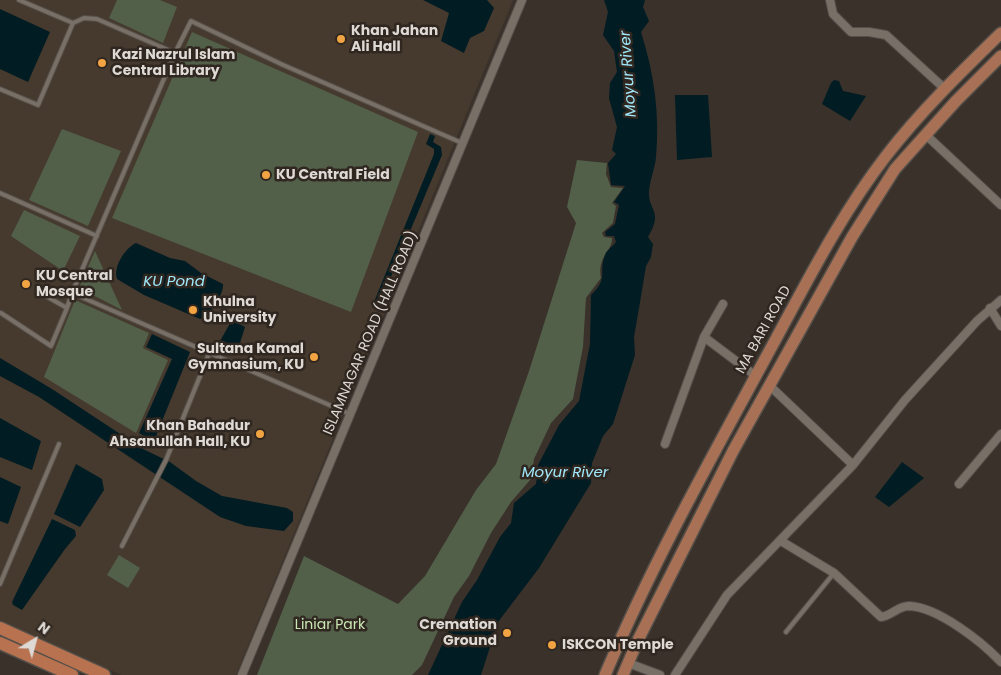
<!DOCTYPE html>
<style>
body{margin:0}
#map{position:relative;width:1001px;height:675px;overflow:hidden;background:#39312a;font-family:Poppins,sans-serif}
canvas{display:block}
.north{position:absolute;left:10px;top:615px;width:50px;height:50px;-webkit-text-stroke:4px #2f2720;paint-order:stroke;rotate:37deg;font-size:14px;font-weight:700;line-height:20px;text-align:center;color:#ded9d4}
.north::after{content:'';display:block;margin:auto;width:18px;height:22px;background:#ded9d4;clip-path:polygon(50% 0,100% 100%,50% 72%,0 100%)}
</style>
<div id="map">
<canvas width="1001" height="675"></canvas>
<div class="north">N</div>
</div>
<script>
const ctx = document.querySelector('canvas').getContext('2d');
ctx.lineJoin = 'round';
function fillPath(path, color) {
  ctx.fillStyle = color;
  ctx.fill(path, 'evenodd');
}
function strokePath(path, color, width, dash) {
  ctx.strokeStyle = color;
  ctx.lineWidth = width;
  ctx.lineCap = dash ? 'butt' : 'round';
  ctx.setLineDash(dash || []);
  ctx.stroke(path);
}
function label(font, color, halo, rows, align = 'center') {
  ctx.font = font + ' Poppins,sans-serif';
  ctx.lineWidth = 5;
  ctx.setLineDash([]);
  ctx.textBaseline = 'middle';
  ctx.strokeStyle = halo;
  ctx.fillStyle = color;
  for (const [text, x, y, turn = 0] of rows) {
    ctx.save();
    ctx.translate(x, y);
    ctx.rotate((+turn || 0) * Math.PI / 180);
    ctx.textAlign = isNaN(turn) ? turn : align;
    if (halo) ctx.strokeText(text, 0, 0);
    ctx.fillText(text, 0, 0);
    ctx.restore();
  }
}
const built = new Path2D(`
 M0,0H513L236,675H121L0,620Z`);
const green = new Path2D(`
 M117,0H160L177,7L163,43L109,18Z
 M192,32L418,132L351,312L112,218Z
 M62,129L121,151L88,226L29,200Z
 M577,160L607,163L606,174L611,187L623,188L612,203L616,206L613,223L602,233L604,237L612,238C613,251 597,255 601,278L586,298L583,347L573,399L551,423L534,459L531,479L511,502L491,533L469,576L454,597L422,665L412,675H257L304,556L398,604L425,576L476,490L496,464L529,371L576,223L567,207Z
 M24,210L80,236L63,271L11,236Z
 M95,251L122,310L79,288Z
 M75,300L149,333L143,348L168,360L136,433L44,377Z
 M119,555L140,568L128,588L107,575Z`);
const water = new Path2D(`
 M423,0H487L494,8L484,31L470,38L464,53L441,41L449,13Z
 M604,0H645L643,7L649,21L641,32C654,73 660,114 656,157C655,168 650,179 649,191C648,212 664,210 648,237L653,244L651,257L646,266L639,308L634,337L635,355L613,424L603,436L592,463L591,483L539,568L498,622L481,675H428L462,602L477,580L500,537L511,523L514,503L536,484L538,465L559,425L579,401L590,344L591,295C609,278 598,274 605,255C606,251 613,246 616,242L614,236H606L605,232L615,224L619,205L614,202L625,186L611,185L608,163L616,154L612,150L617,127L609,98L610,83L617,72L614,51L603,35L608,12Z
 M0,9L50,32L28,82L0,69Z
 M834,80L839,81L843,91L866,96L850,121L822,104L831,83Z
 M675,95H708L712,157L677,160Z
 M430,134L435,136L433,142L441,147L442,155L377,310L372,307L434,154V149L426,144Z
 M136,243L170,258L185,261L201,273L223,284C224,294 210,316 200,319L144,295L117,279C113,267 125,248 136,243Z
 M232,320L245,327L239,346L220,341Z
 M152,334L190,352L154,441L139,433L172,359L146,347Z
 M0,358L52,389L143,449L170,462L196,481L222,496L287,508L293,512V521L284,531L246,526L220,517L39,397L0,376Z
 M0,418L41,441L32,470L0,457Z
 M902,462L924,478L889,507L875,497Z
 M76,464L102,479L104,490L80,527L54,514Z
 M0,477L21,487L8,524L0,521Z
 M52,519L75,530L76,536L65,549L22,610L13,605L12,602Z`);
const service = new Path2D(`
 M19,0L73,23
 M0,89L38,105L73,23L84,18L97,19L175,53
 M0,193L97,236
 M44,295L67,308L72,293
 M1,313L51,346L67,308
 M350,414L72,293L175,53L191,21L281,64L462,143
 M122,546L166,460L209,354
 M0,584L59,444
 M786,632L834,573`);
const minor = new Path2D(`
 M830,0L833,14L851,32H869L886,35L945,89
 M926,135L1001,205
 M990,308L1001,326
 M704,337L756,376
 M770,386L853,465
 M665,444L704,337L723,304
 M959,484L1001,434
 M781,541L834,573L881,617C891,616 898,606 909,606C938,607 982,642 1001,662
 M628,663L660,675
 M242,675L522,0
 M675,675L727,595L853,465L905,400L977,321L1001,300`);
const primary = new Path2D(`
 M605,675C651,566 709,462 765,359C803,290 838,218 886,156C920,112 961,72 1001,33
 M623,675L638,640L733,451L852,237L895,169L956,101L1001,56`);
const trunk = new Path2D(`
 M0,628L104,675
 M0,643L72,675`);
const markers = [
 [341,39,5,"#f3a442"],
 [102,63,5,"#f3a442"],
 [266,175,5,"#f3a442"],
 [26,284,5,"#f3a442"],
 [193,310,5,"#f3a442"],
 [314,357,5,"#f3a442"],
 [260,434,5,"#f3a442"],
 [507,633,5,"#f3a442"],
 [552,645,5,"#f3a442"]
];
const poiNames = [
 ["Khan Jahan",351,31],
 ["Ali Hall",351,47],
 ["Kazi Nazrul Islam",112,55],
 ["Central Library",112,71],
 ["KU Central Field",276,175],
 ["KU Central",36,276],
 ["Mosque",36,292],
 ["Khulna",203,302],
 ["University",203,318],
 ["Sultana Kamal",304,349,"right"],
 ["Gymnasium, KU",304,365,"right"],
 ["Khan Bahadur",250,426,"right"],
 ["Ahsanullah Hall, KU",250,442,"right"],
 ["Cremation",497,625,"right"],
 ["Ground",497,641,"right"],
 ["ISKCON Temple",562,645]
];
const streetNames = [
 ["MA BARI ROAD",764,330,-61],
 ["ISLAMNAGAR ROAD (HALL ROAD)",371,333,-67]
];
const parkNames = [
 ["Liniar Park",330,625]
];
const waterNames = [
 ["Moyur River",629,74,-94],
 ["KU Pond",174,282],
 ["Moyur River",565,473]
];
fillPath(built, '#463a2e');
fillPath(green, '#525f49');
fillPath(water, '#011c23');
strokePath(service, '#554f49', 6);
strokePath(minor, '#554f49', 10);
strokePath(primary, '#554f49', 14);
strokePath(trunk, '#554f49', 15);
strokePath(service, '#786f67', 4);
strokePath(minor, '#786f67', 8);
strokePath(primary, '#a87156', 11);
strokePath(trunk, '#b87250', 12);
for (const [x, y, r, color] of markers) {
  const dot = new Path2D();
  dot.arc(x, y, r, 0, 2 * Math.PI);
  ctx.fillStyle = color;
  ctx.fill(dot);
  strokePath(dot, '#2f2720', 2);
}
label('bold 14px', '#ded9d4', '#2f2720', poiNames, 'left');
label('14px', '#ded9d4', '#2f2720', streetNames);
label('14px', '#c9e7b3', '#2f2720', parkNames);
label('italic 15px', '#a0e8fb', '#2f2720', waterNames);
</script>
